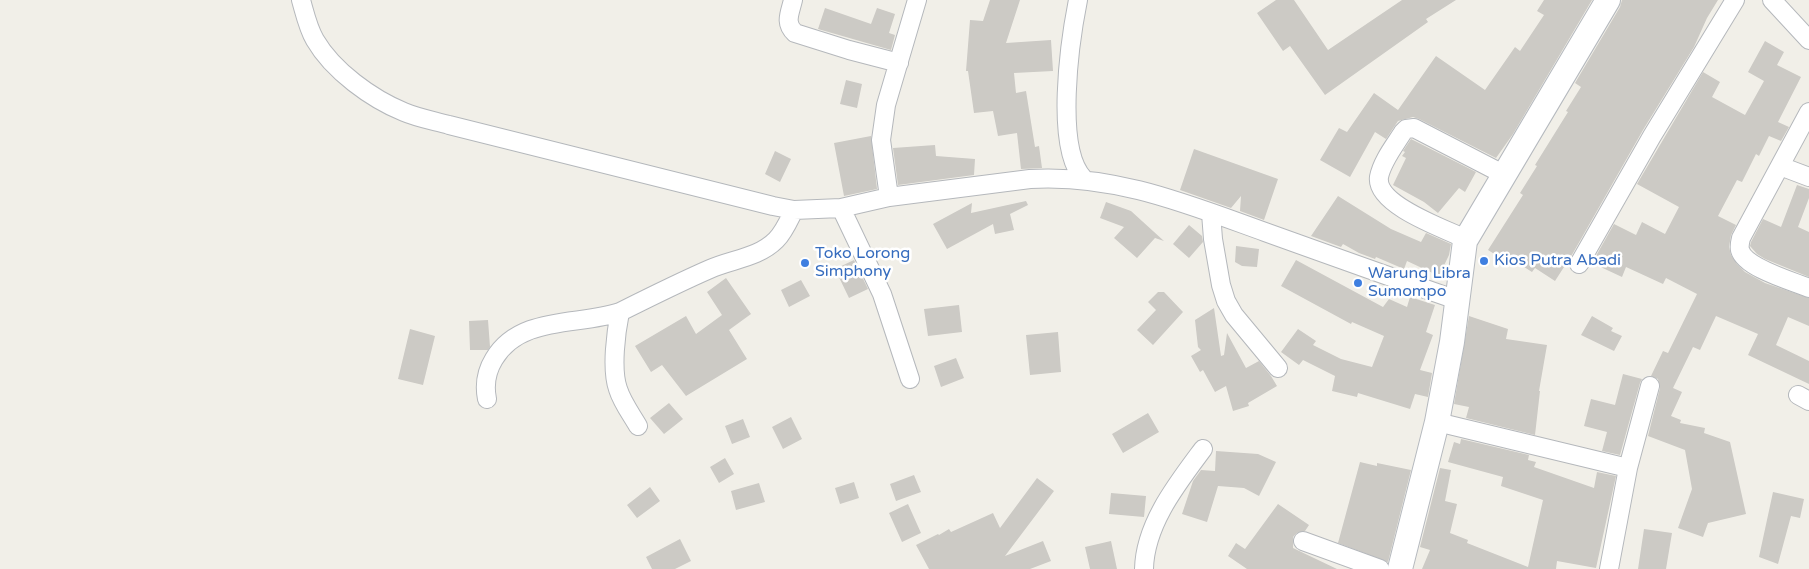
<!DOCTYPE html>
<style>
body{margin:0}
canvas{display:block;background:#f1efe8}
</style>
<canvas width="1809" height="569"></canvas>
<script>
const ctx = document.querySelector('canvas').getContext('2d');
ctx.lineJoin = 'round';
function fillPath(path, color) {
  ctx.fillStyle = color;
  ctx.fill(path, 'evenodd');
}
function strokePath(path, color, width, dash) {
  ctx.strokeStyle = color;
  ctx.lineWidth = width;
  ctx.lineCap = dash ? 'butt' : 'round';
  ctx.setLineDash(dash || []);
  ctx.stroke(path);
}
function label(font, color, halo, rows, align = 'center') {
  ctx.font = font + ' "Varela Round",sans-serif';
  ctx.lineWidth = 5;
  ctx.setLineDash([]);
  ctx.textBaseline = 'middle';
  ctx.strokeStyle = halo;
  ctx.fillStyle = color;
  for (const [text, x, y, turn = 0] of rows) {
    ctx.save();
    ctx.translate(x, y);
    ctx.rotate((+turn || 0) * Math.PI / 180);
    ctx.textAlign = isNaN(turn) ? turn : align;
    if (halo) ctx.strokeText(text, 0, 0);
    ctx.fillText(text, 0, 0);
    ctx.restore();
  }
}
const building = new Path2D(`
 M990,0H1020L1006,43L1051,40L1053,71L1014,73L1016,93L1026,91L1035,147L1039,146L1042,168L1021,169L1017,133L998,136L993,111L974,113L968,71H966L970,20L983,21Z
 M1276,0H1294L1328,50L1402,0H1456L1426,19L1428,22L1325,95L1290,46L1283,51L1257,13Z
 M1544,0H1592L1513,134L1496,158L1419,119L1413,117L1398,121L1386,139L1375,132L1350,177L1320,160L1339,128L1347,132L1374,93L1398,110L1436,56L1485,90L1515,47L1520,51L1544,15L1537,11Z
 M1622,0H1718L1707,18L1694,47L1643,130L1573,253L1555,281L1535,268L1532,272L1510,258L1507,262L1488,250L1523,195L1520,193L1537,166L1535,165L1568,112L1566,111L1581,87L1575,83L1620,7Z
 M825,8L871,24L877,8L895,14L889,33L895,35L891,50L818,29Z
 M1765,41L1784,52L1777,65L1801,77L1778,122L1789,127L1781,141L1769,136L1759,156L1756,154L1742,182L1737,180L1718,216L1736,225L1731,235L1729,247L1731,255L1737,264L1745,272L1765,283L1809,298V326L1788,317L1776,345L1809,361V384L1748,355L1758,334L1716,316L1700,350L1693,347L1673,388L1682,392L1671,416L1681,420L1680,423L1705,428L1704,433L1730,442L1746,514L1708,523L1703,537L1678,528L1692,489L1685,450L1648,436L1660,388L1658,379L1651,376L1663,351L1668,353L1697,294L1666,278L1663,284L1626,267L1622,277L1592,263L1614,224L1636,235L1642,222L1665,234L1679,207L1637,184L1703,72L1720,82L1712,97L1745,115L1764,81L1748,72Z
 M846,80L862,84L857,108L840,104Z
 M871,136L877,189L844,196L834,143Z
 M1411,139L1476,172L1465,192L1459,188L1438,213L1424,202L1393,185L1406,158L1402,156L1405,152L1403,151Z
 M935,145L936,156L975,159L974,175L898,185L893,148Z
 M1194,149L1278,179L1264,220L1240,211L1241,196L1231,208L1180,190Z
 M775,151L791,159L780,182L765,174Z
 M1797,185L1809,189V198L1798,227L1809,232V277L1765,259L1757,254L1750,246L1751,242L1763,219L1781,227Z
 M1338,196L1391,229L1421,242L1426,233L1451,244L1449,255L1439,276L1407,261L1404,269L1376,257L1375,259L1359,253L1343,244L1341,247L1311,236Z
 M1026,201L1028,205L1010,214L1014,230L995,234L993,224L947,249L933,224L972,203L971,213Z
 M1106,202L1131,211L1164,241L1155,238L1137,258L1114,238L1124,227L1100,218Z
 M1189,225L1202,236L1203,242L1189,258L1173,244Z
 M1236,246L1259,249L1257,267L1242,266L1235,262Z
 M854,260L868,289L849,298L835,269Z
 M1296,260L1383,307L1389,299L1407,307L1410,297L1435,305L1426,332L1433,335L1420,370L1432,373L1428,397L1415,394L1410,409L1358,393L1357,397L1332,391L1335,376L1303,360L1299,365L1281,352L1298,329L1316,341L1313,345L1341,359L1372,367L1384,336L1352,322L1351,324L1281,286Z
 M726,278L751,314L729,330L747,359L686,396L662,365L651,372L635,346L686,316L696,334L722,315L707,292Z
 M801,280L810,296L789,307L781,290Z
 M1158,292H1164L1183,312L1153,345L1137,330L1156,310L1148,302Z
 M959,305L962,332L928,336L924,309Z
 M1214,308L1221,356L1224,355L1227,333L1246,368L1259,361L1271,376L1277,386L1248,403L1249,406L1233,411L1226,386L1215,392L1203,370L1200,372L1191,356L1201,350L1198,347L1195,320Z
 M1469,316L1508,329L1506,339L1547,345L1539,391H1540L1535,435L1466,418L1469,407L1454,404Z
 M1592,316L1613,328L1611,331L1622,336L1614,351L1581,335Z
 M488,320L490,347L488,350H470L469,321Z
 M410,329L435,336L423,385L398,379Z
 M1058,332L1061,372L1030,375L1026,335Z
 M956,358L964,378L941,387L934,366Z
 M1623,374L1642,379L1640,383L1620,455L1602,451L1607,432L1584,426L1591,399L1615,405Z
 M669,403L683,419L664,434L650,418Z
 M1148,413L1159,432L1123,453L1112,434Z
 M791,417L802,439L783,449L772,427Z
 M743,419L750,437L732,444L725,426Z
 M1461,439L1529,455L1528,460L1536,462L1534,467L1594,488L1597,472L1616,476L1596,568L1557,561L1556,569H1422L1430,550L1420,547L1440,468L1451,470L1445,501L1457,504L1450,533L1468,540L1467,543L1528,567L1543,500L1501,486L1503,477L1448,462L1454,442L1460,444Z
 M1216,451L1258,454L1276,462L1259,496L1244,488L1218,486L1207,522L1182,514L1193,481L1201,470L1215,471Z
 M725,458L734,474L719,483L710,467Z
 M1360,462L1377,466V463L1411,470L1388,562L1338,543Z
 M914,475L921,492L896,501L890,484Z
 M1037,478L1054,491L1005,556L1043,541L1051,561L1030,569H929L916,545L938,534L939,535L949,529L951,532L993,513L1000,528Z
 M854,482L859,498L840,504L835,488Z
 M759,483L765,502L736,510L731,491Z
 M650,487L660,501L637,518L627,505Z
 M1773,492L1804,499L1800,518L1791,516L1778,564L1759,557Z
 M1111,493L1146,496L1144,517L1109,514Z
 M908,504L921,533L902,542L889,513Z
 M1278,504L1309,525L1305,531L1297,533L1293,537V548L1337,569H1247L1228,556L1236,543L1245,549Z
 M1644,529L1672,533L1666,569H1638Z
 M680,539L691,561L675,569H652L646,557Z
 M1111,541L1117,569H1090L1085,547Z`);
const street = new Path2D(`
 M301,0C305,14 308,28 315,40C333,71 372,99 404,112C418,118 435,121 449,125L773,206L794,210L841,208L889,197L1030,179C1115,174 1187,204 1265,232C1329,255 1393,278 1457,300
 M793,0C790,13 784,23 795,33L849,50L899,63
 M1078,0C1070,40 1054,149 1084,179
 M1772,0L1809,40
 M1809,112L1741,238C1740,242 1739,246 1740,250C1745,268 1792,281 1809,288
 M1780,166L1809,177
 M889,197L881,140L886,105L917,0
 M841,208L882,294L910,379
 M1211,213L1213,239L1221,285L1226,301L1234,315L1278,368
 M1466,239C1445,229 1375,205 1379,177C1382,161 1395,145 1403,132L1406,129L1414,128L1503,174
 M1579,264L1652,136L1735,0
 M1798,395L1809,401
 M487,399C484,384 486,372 494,359C520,315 579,326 620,312
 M1437,422L1628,468L1609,569
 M638,426C631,414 622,402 618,389C611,369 616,332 620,312C650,297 680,282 710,269C732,259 758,258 776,240C784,232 789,220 794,210
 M1628,468L1650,386
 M1303,541L1380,569
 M1144,569C1145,524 1177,484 1203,449`);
const secondary = new Path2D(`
 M1400,569L1437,422L1452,342L1465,241L1608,0`);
const markers = [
 [1484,261,5,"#3f7fe0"],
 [805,263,5,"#3f7fe0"],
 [1358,283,5,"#3f7fe0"]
];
const shopNames = [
 ["Toko Lorong",815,254],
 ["Simphony",815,272],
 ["Kios Putra Abadi",1494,261],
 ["Warung Libra",1368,274],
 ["Sumompo",1368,292]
];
fillPath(building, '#cccac5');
strokePath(street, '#b5b8bc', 20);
strokePath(secondary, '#b6babf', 26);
strokePath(street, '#fff', 18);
strokePath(secondary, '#fff', 24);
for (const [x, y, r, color] of markers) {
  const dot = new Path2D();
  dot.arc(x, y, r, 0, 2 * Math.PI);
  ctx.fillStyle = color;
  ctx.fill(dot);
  strokePath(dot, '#fff', 2);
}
label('16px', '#366cbe', '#fff', shopNames, 'left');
</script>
